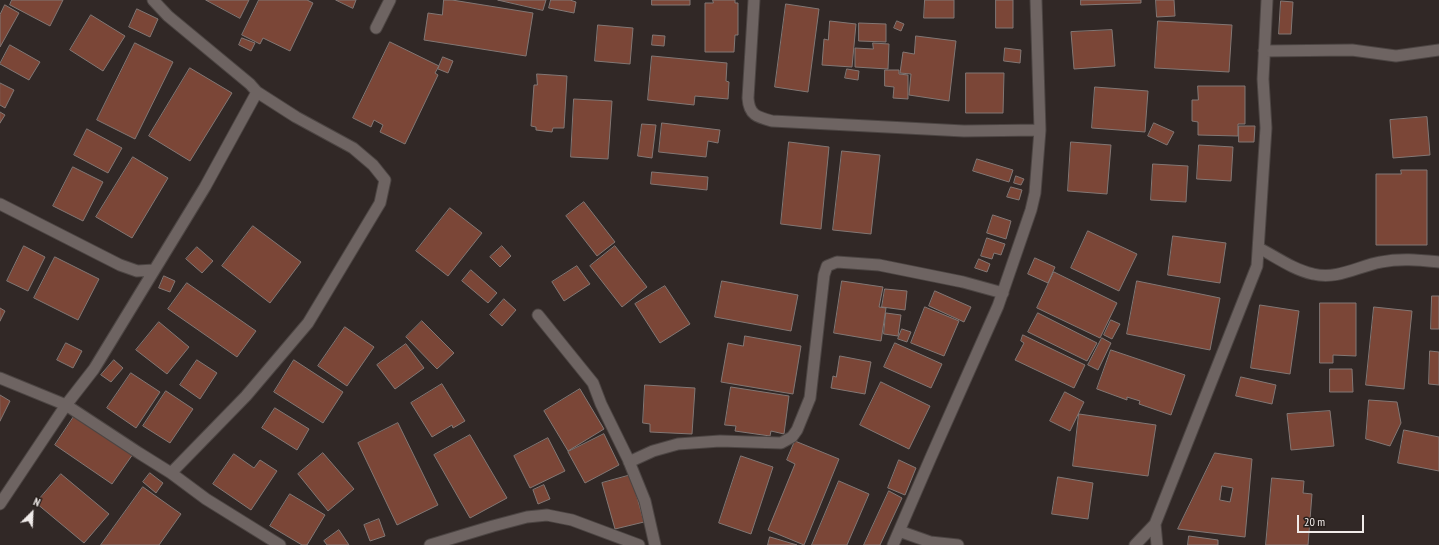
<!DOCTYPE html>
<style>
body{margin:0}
#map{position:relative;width:1439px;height:545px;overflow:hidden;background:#312826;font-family:"PT Sans Narrow",sans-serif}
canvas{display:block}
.north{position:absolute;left:12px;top:493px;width:40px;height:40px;-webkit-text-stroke:3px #271f1c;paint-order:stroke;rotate:24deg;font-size:11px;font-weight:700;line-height:16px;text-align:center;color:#f0ebe9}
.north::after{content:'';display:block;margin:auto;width:14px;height:18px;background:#f0ebe9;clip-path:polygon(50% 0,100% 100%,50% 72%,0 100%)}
.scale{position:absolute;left:1297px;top:515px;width:67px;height:18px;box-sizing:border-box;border:2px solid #f0ebe9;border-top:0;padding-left:5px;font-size:12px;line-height:14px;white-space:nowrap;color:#f0ebe9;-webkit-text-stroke:3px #271f1c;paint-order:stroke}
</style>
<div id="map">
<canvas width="1439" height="545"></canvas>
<div class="north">N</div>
<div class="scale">20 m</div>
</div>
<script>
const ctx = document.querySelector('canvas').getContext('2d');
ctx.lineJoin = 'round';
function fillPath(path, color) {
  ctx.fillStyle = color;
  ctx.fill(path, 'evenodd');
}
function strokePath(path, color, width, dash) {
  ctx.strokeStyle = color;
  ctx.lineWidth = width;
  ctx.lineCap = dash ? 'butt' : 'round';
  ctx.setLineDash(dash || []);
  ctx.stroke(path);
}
const building = new Path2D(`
 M12,0H63L50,26L10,5Z
 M206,0H249L240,18Z
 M259,0H307L313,3L290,51L263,38L260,44L242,35Z
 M336,0H356L353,8Z
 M444,0H452L533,13L526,56L424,40L428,13L442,15Z
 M498,0H546L543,10Z
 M551,0H570L576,2L574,13L549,8Z
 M652,0H690V5H652Z
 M713,0H735V3H738V35H735L734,52H705V3H713Z
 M925,0H954V18H924Z
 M996,0H1013V28H996Z
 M1081,0H1141V3L1081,5Z
 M1156,0H1174L1175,16L1157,17Z
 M1281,1L1293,2L1291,34H1279Z
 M786,4L819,9L808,92L775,87Z
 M5,5L19,13L0,47V15Z
 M137,9L158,19L150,37L129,27Z
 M91,15L125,36L103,71L70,50Z
 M830,21L856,24L852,67L822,65L824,39L828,40Z
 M897,21L904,24L901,31L894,28Z
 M1158,21L1232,25L1229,72L1155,68Z
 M859,23L886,24V42L859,41Z
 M598,25L633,28L630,64L595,61Z
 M1112,30L1115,66L1074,69L1071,32Z
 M653,35L665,36L664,46L652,45Z
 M916,36L956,41L949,101L909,95L911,74L900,73L903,52L914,54Z
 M242,38L255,43L251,51L239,45Z
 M390,42L439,66L435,73L438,75L405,144L380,132L383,125L374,120L371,127L353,118Z
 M135,43L173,62L135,139L97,120Z
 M873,43L889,44L888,69L855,67V48L873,49Z
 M10,45L40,62L29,80L0,64Z
 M1005,48L1021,50L1020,63L1004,61Z
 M652,56L727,63L726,81L729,82L728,99L695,96L694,105L648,100Z
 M443,57L453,61L448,73L438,69Z
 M190,68L232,93L190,161L149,136Z
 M847,69L859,71L858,80L845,78Z
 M885,70H899V74L908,75V99L893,98L894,87L885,86Z
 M966,73H1004L1003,113H966Z
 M537,74L567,76L564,128H553L552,132L536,130V127L531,126L534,85H537Z
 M0,83L14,90L5,108L0,105Z
 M1198,86H1245V124H1238V136L1198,135V122L1192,121V100H1198Z
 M1095,87L1148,91L1145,132L1092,128Z
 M574,99L612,101L608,159L571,157Z
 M0,112L5,115L0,123Z
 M1427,117L1430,155L1393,158L1390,120Z
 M662,123L720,130L718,143L708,141L706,157L659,152Z
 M1154,123L1174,132L1167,145L1148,136Z
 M642,124L656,125L652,158L638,156Z
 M1239,126H1255L1254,142H1239Z
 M87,129L122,148L108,173L74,155Z
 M789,142L829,147L821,229L781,224Z
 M1071,142L1111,145L1107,194L1068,191Z
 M1199,145L1233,147L1231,181L1197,179Z
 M842,151L880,155L871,234L833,230Z
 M133,157L168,178L132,238L96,217Z
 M977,159L1013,170L1009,182L973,171Z
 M1153,164L1188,166L1186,202L1151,200Z
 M73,167L103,182L83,221L53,206Z
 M1401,170H1427V245H1376V174H1401Z
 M652,172L708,177L707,190L651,184Z
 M1016,176L1024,179L1021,185L1014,183Z
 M1011,187L1022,190L1019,200L1007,197Z
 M584,202L615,242L597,256L566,216Z
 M450,208L482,233L448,276L416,251Z
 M993,215L1011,221L1006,239L987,233Z
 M253,226L301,262L270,303L222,266Z
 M1088,231L1137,254L1119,291L1071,268Z
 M1173,236L1226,243L1220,283L1168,275Z
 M987,238L1005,244L1001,255L994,253L992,259L981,256Z
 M24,246L45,257L28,291L7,281Z
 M502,246L511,256L500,267L490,257Z
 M615,246L647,287L622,307L590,266Z
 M197,247L213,261L202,273L186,259Z
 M55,257L99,279L78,320L34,298Z
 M1035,258L1055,267L1048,283L1028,274Z
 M979,259L990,264L987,272L975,268Z
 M577,266L590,284L564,301L552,282Z
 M471,270L497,293L488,303L462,281Z
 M1054,272L1117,303L1100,338L1037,308Z
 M164,276L175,281L170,292L159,288Z
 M722,281L798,295L791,331L715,317Z
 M842,281L883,287L879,307L886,308L881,341L834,333Z
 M1137,281L1220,298L1210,350L1127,334Z
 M187,283L256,331L237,357L168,309Z
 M665,286L690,324L660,343L635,304Z
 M885,289L907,291L905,310L882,307Z
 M935,291L971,307L964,322L929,306Z
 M1432,296H1439V329H1431Z
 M504,299L516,310L502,326L490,315Z
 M1320,303H1356V356L1333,355V363H1320Z
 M1260,305L1299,311L1290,374L1251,368Z
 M925,307L959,321L944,356L911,343Z
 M1374,307L1412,311L1404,389L1366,385Z
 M0,308L5,311L0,321Z
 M886,313L901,315L898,336L884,334Z
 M1038,313L1097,343L1087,361L1028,332Z
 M1111,320L1120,324L1112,339L1104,335Z
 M422,321L454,353L437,369L406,337Z
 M159,322L189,347L167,374L136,350Z
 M345,327L374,347L347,386L318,366Z
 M902,329L911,332L907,342L898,339Z
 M1023,335L1085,365L1074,388L1015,360L1024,343L1021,341Z
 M745,336L801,346L793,394L721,382L728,343L743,346Z
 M1102,338L1111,343L1098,370L1088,365Z
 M66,343L82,351L73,368L57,360Z
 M895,343L942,364L931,388L884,367Z
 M406,344L424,368L395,389L377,365Z
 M1111,350L1185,375L1171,415L1139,404L1140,401L1127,397V400L1097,389Z
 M1430,351L1439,352V385L1429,384Z
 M840,356L871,362L865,394L831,388L833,376L836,377Z
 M114,360L123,368L111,382L101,375Z
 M197,360L217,373L200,399L180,385Z
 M294,360L343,392L323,423L274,392Z
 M1330,369H1352L1353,392H1330Z
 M131,373L160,392L136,428L107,408Z
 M1241,377L1276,385L1272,404L1236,396Z
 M881,382L930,406L909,449L860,425Z
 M442,384L465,421L453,428L452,425L432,437L411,403Z
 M645,385L695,388L692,434L650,432V424L643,423Z
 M731,387L789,396L784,434L771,431L770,436L735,431L736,426L725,425Z
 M580,389L604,429L568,451L544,411Z
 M166,391L193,409L170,443L143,426Z
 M1065,392L1084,402L1070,431L1050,421Z
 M0,395L10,401L0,421Z
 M1369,400L1397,402L1401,423L1390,446L1366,439Z
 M275,408L309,429L297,450L262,428Z
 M1330,411L1334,446L1291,450L1287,414Z
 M1079,414L1156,425L1148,476L1073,466Z
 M75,415L133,454L112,484L55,445Z
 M398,423L438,505L397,525L358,443Z
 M1404,430L1439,437V471L1398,463Z
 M604,434L619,465L585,483L568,452Z
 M470,435L507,498L470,518L434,455Z
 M548,438L565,471L530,488L514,456Z
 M795,441L839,459L804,545L768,530L795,464L787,460Z
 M323,453L354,489L328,511L298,474Z
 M1215,453L1252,459L1245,537L1178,529ZM1222,486L1233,488L1230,502L1220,500Z
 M234,454L254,468L260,460L277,471L251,510L213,484Z
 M741,456L773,467L751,534L719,523Z
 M899,460L916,468L905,495L888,488Z
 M150,473L163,483L156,493L143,482Z
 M61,474L109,514L84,543L36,503Z
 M631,475L644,522L615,529L602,483Z
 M1058,477L1093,483L1088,519L1052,514Z
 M1272,478L1304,481L1303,493L1312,494L1308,545H1266Z
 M839,481L869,494L847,545H812Z
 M544,485L550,499L538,504L533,490Z
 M143,487L181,514L159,545H101Z
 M889,491L902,498L880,545H864Z
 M290,494L325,515L307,545H302L270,526Z
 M379,519L385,536L370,541L364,525Z
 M339,530L349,545H327L324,541Z
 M1189,536L1218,540V545H1188Z
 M770,537L797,545H768Z`);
const minor = new Path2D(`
 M153,0L168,16L250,84L257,92L296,117L353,148L373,165L385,180L380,203L308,323L246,396L171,473
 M754,0L748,98C749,115 757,117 772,121L964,131L1040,130
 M376,28L390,0
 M1264,51L1352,50L1396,56L1439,50
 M0,204L120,265L137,271L154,270
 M1259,248C1276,257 1294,270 1313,274C1338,280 1358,266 1381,262C1401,258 1419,260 1439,262
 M538,315L593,383L601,404L628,459L645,501L655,545
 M0,378L66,405L139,453L171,473L206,499L280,545
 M629,462L653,451L678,444L720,441L781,443L792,437L797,430L810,398L824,275L827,266L837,262L879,265L963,282L1003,293
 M0,504L66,405L94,369L205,187L257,92
 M1155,524L1157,545
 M899,531L930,542L958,545
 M430,545L493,526L527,517L547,515L572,520L639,545
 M893,545L931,457L998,306L1031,210L1035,193L1040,130L1036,0
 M1135,545L1155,524L1257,266L1266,128L1263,79L1267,0`);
fillPath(building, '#7b4637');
strokePath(building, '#827774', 1);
strokePath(minor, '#4c4543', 13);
strokePath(minor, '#6e6462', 11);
</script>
